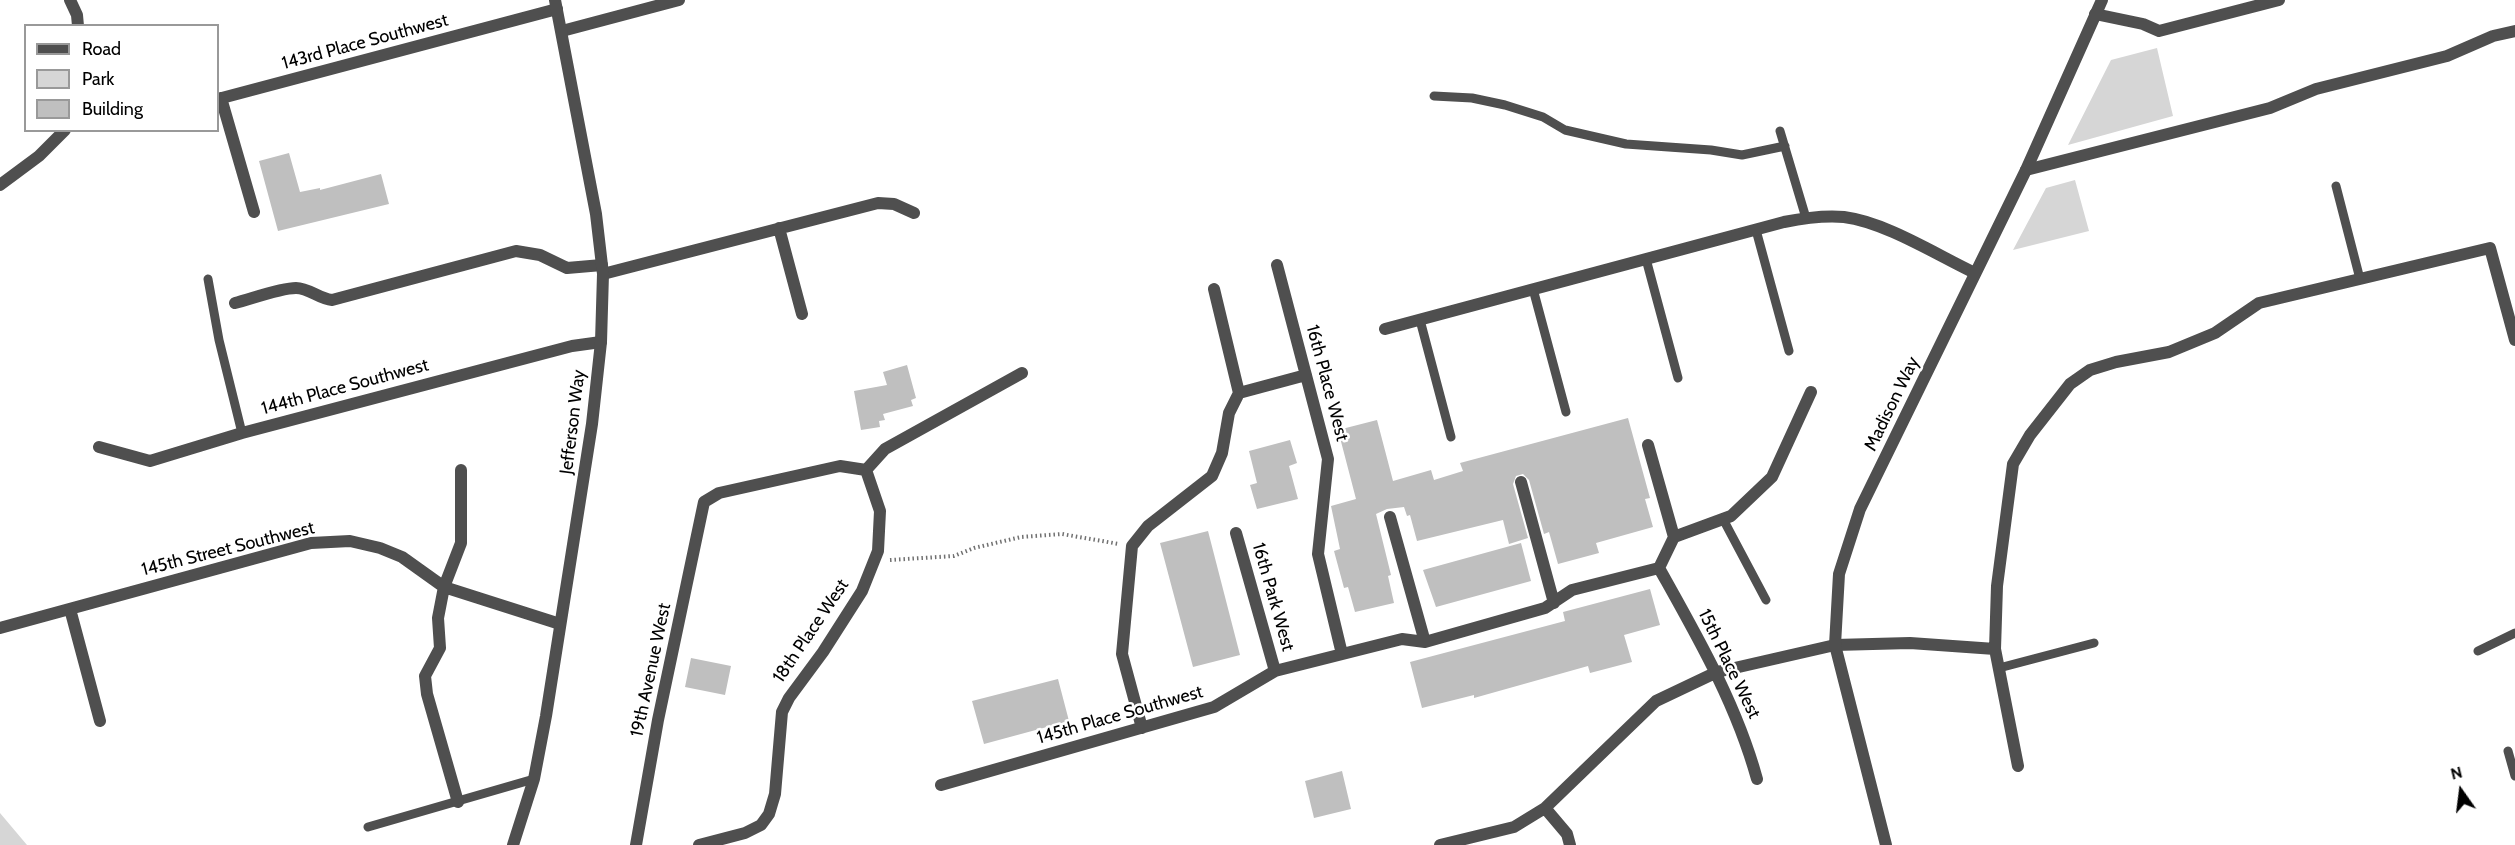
<!DOCTYPE html>
<style>
body{margin:0}
#map{position:relative;width:2515px;height:845px;overflow:hidden;background:#fff;font-family:Cabin,sans-serif}
canvas{display:block}
.legend{position:absolute;left:24px;top:24px;width:195px;height:108px;box-sizing:border-box;background:#fff;border:2px solid #999;margin:0;padding:8px 10px;list-style:none;font-size:18px;color:#000}
.legend li{display:flex;align-items:center;gap:12px;height:30px}
.legend b{width:30px;border:2px solid #999}
.north{position:absolute;left:2431px;top:761px;width:60px;height:60px;-webkit-text-stroke:4px #fff;paint-order:stroke;rotate:346deg;font-size:16px;font-weight:700;line-height:24px;text-align:center;color:#000}
.north::after{content:'';display:block;margin:auto;width:21px;height:27px;background:#000;clip-path:polygon(50% 0,100% 100%,50% 72%,0 100%)}
</style>
<div id="map">
<canvas width="2515" height="845"></canvas>
<ul class="legend">
<li><b style="height:8px;background:#4f4f4f"></b>Road</li>
<li><b style="height:16px;background:#d6d6d6"></b>Park</li>
<li><b style="height:16px;background:#bfbfbf"></b>Building</li>
</ul>
<div class="north">N</div>
</div>
<script>
const ctx = document.querySelector('canvas').getContext('2d');
ctx.lineJoin = 'round';
function fillPath(path, color) {
  ctx.fillStyle = color;
  ctx.fill(path, 'evenodd');
}
function strokePath(path, color, width, dash) {
  ctx.strokeStyle = color;
  ctx.lineWidth = width;
  ctx.lineCap = dash ? 'butt' : 'round';
  ctx.setLineDash(dash || []);
  ctx.stroke(path);
}
function label(font, color, halo, rows, align = 'center') {
  ctx.font = font + ' Cabin,sans-serif';
  ctx.lineWidth = 5;
  ctx.setLineDash([]);
  ctx.textBaseline = 'middle';
  ctx.strokeStyle = halo;
  ctx.fillStyle = color;
  for (const [text, x, y, turn = 0] of rows) {
    ctx.save();
    ctx.translate(x, y);
    ctx.rotate((+turn || 0) * Math.PI / 180);
    ctx.textAlign = isNaN(turn) ? turn : align;
    if (halo) ctx.strokeText(text, 0, 0);
    ctx.fillText(text, 0, 0);
    ctx.restore();
  }
}
const green = new Path2D(`
 M2157,48L2173,116L2068,145L2111,60Z
 M2075,180L2089,231L2013,250L2046,188Z
 M0,813L27,845H0Z`);
const building = new Path2D(`
 M289,153L300,192L320,188V190L381,174L389,204L278,231L259,161Z
 M907,365L916,398L911,400L913,406L883,414L885,420L879,421L880,427L861,430L854,391L887,385L883,372Z
 M1628,418L1650,498L1645,499L1653,527L1596,543L1599,553L1558,564L1549,532L1544,534L1529,480L1523,474L1516,476L1513,484L1528,538L1509,544L1503,520L1417,541L1410,515L1407,516L1404,507L1387,509L1376,514L1391,575L1388,576L1394,603L1355,612L1348,587L1344,588L1334,551L1340,549L1331,506L1356,499L1338,430L1377,420L1393,481L1431,470L1434,480L1463,471L1460,463Z
 M1290,440L1297,463L1289,466L1298,499L1257,509L1250,485L1257,483L1249,451Z
 M1208,531L1240,655L1193,667L1160,543Z
 M1521,543L1531,581L1436,607L1423,570Z
 M1650,589L1660,625L1624,635L1632,662L1590,673L1588,666L1474,698V695L1422,708L1410,662L1565,621L1563,612Z
 M691,658L731,666L725,695L685,687Z
 M1058,679L1069,721L984,744L972,701Z
 M1342,771L1351,809L1314,818L1305,781Z`);
const path = new Path2D(`
 M890,560L954,556L974,548L1021,537L1062,534L1119,544`);
const service = new Path2D(`
 M1434,96L1472,98L1505,105L1543,117L1565,130L1626,144L1711,150L1742,155L1785,146
 M1780,131L1806,218
 M2336,186L2360,279
 M1756,230L1789,351
 M1646,259L1678,378
 M208,279L219,340L242,433
 M1533,289L1566,412
 M1420,320L1451,437
 M1723,519L1766,600
 M2478,651L2515,633
 M1999,668L2094,643
 M2508,751L2515,776
 M368,827L534,779`);
const minor = new Path2D(`
 M70,0L77,15L78,26
 M2095,14L2143,24L2159,31L2279,0
 M562,31L679,0
 M221,98L254,212
 M218,99L557,9
 M2026,170L2270,108L2316,89L2447,56L2493,36L2515,31
 M0,185L39,156L65,130
 M779,228L802,314
 M1277,265L1328,459L1318,554L1342,654
 M603,274L878,203L894,204L914,213
 M235,303C251,299 280,288 296,288C309,288 319,299 332,300L516,251L540,255L567,268L602,265
 M1385,329L1784,222C1804,218 1823,215 1844,217C1885,222 1937,255 1975,273
 M1239,393L1306,375
 M1648,445L1674,537
 M99,447L150,461L242,433L572,346L601,342
 M1521,482L1554,603
 M1390,517L1425,642
 M1236,533L1275,671
 M1659,568C1697,636 1736,703 1757,779
 M70,609L100,721
 M0,628L311,543L350,541L380,548L402,557L444,587L560,624
 M1995,649L2018,766
 M1142,728L1122,654L1132,546L1148,526L1212,476L1222,453L1229,413L1239,393L1214,289
 M941,785L1214,707L1275,671L1402,639L1425,642L1545,608L1572,590L1659,568L1674,537L1731,516L1772,477L1811,392
 M458,802L427,694L425,676L440,648L438,618L444,587L461,543V470
 M1545,808L1567,834L1570,845
 M636,845L658,720L704,502L719,493L840,466L866,470L885,449L1022,373
 M699,845L745,833L761,825L769,814L775,794L782,712L789,698L823,652L862,591L878,551L880,511L866,470
 M1440,845L1514,827L1545,808L1656,701L1717,672L1835,645L1910,643L1995,649L1997,586L2013,464L2030,435L2070,384L2090,370L2116,362L2169,352L2215,333L2259,303L2490,248L2515,340`);
const tertiary = new Path2D(`
 M513,845L534,779L546,716L592,424L601,342L603,274L596,214L555,0
 M1886,845L1835,645L1839,574L1860,509L2026,170L2102,0`);
const streetNames = [
 ["143rd Place Southwest",365,42,-15],
 ["16th Place West",1327,383,75],
 ["144th Place Southwest",345,387,-15],
 ["Madison Way",1892,404,-64],
 ["Jefferson Way",573,422,-83],
 ["145th Street Southwest",228,549,-14],
 ["16th Park West",1273,597,74],
 ["18th Place West",811,631,-56],
 ["15th Place West",1729,664,64],
 ["19th Avenue West",651,670,-78],
 ["145th Place Southwest",1120,715,-16]
];
fillPath(green, '#d6d6d6');
fillPath(building, '#bfbfbf');
strokePath(path, '#717171', 4, [1.5, 3]);
strokePath(service, '#4f4f4f', 9);
strokePath(minor, '#4f4f4f', 12);
strokePath(tertiary, '#4f4f4f', 12);
label('18px', '#000', '#fff', streetNames);
</script>
